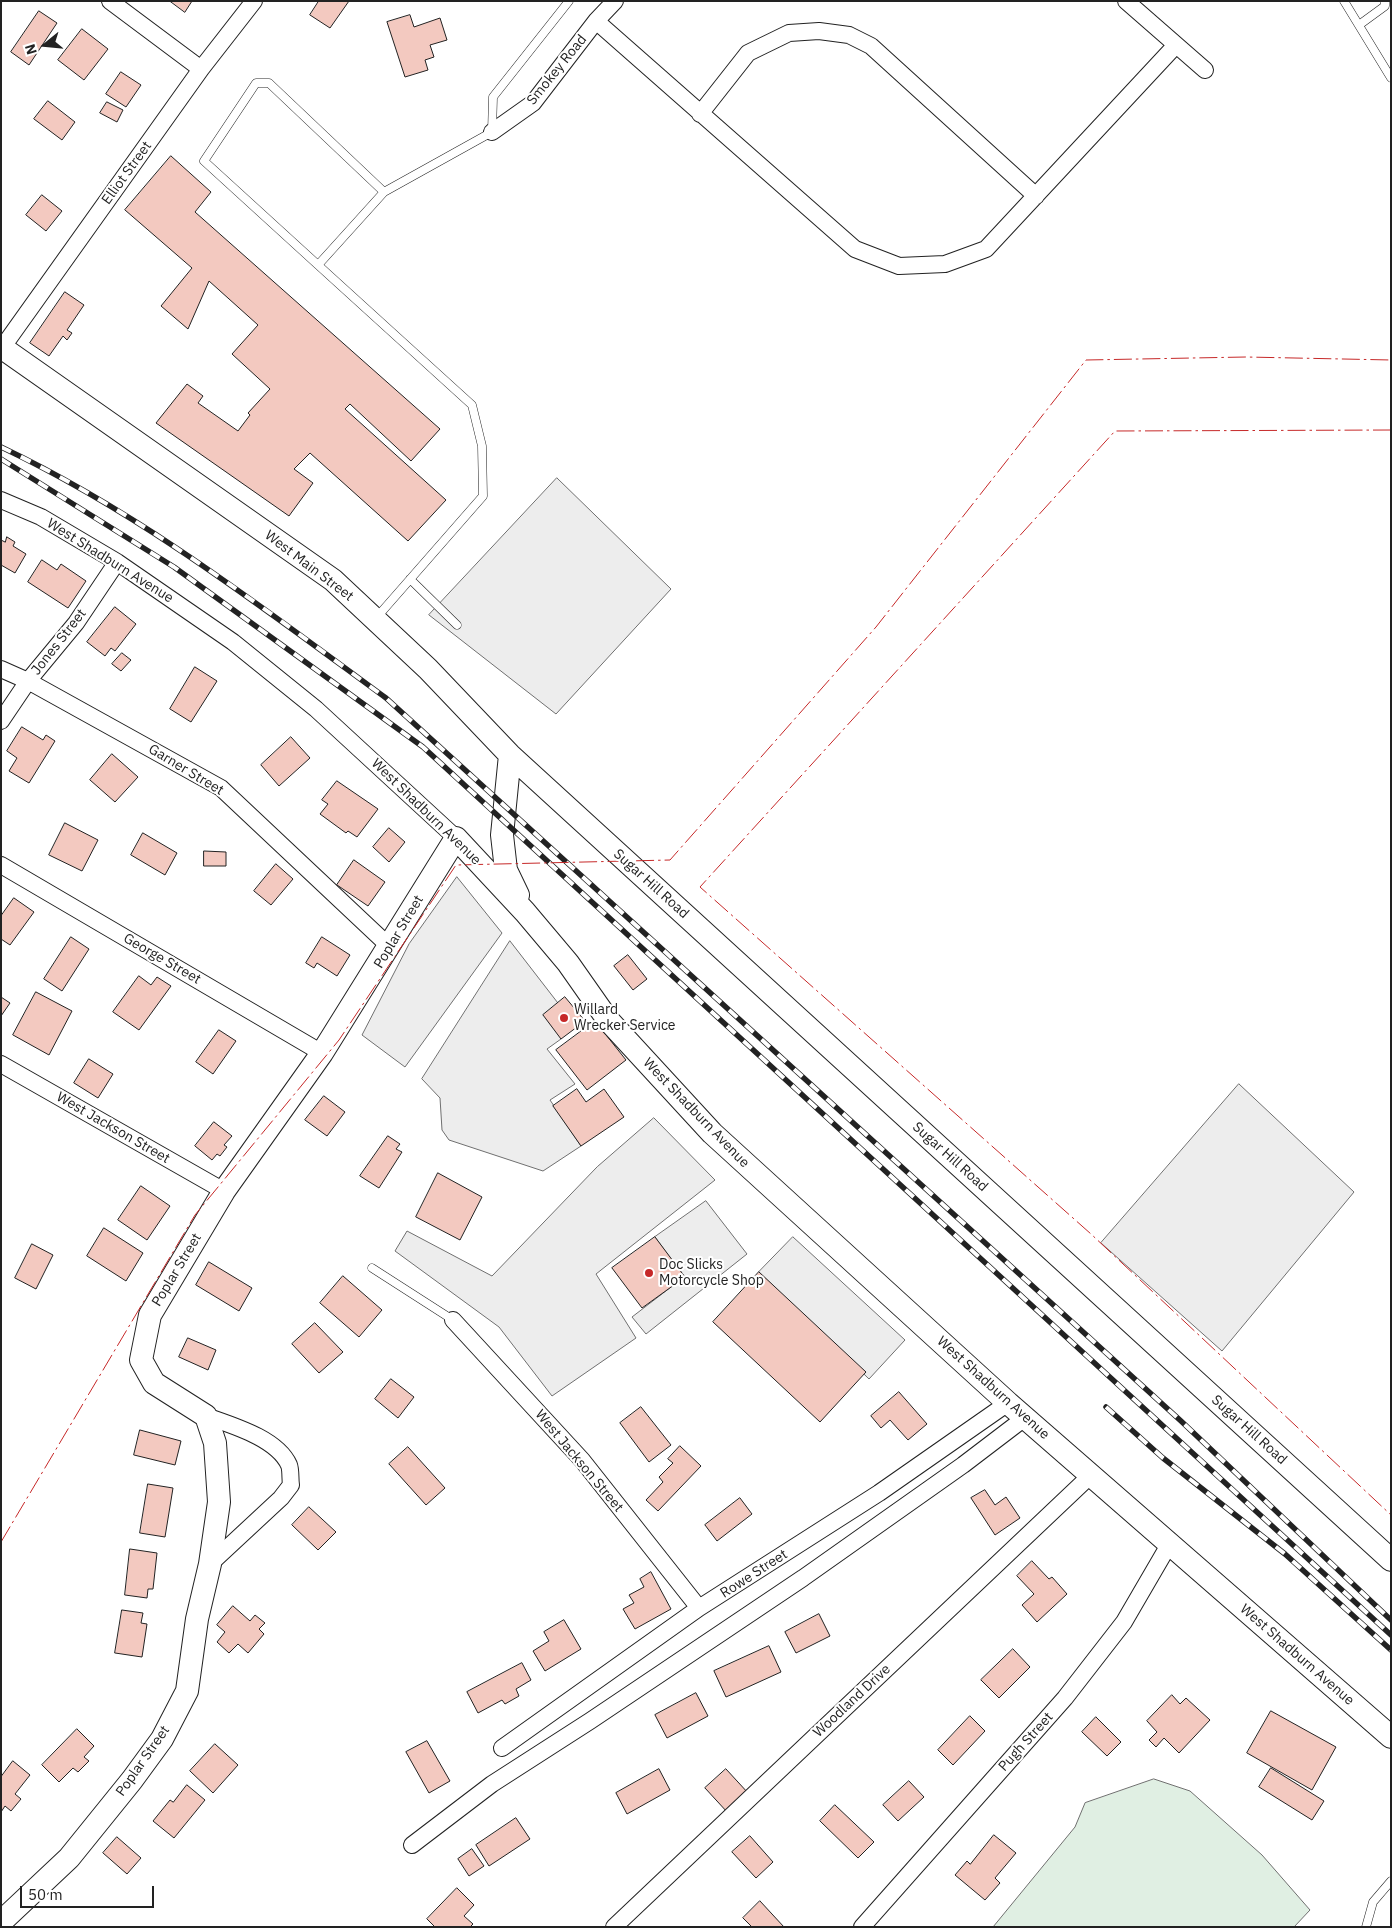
<!DOCTYPE html>
<style>
body{margin:0}
#map{position:relative;width:1392px;height:1928px;overflow:hidden;background:#fff;font-family:"IBM Plex Sans",sans-serif}
canvas{display:block}
.frame{position:absolute;inset:0;border:2px solid #222;pointer-events:none}
.north{position:absolute;left:20px;top:20px;width:50px;height:50px;-webkit-text-stroke:4px #fff;paint-order:stroke;rotate:253deg;font-size:14px;font-weight:700;line-height:20px;text-align:center;color:#222}
.north::after{content:'';display:block;margin:auto;width:18px;height:22px;background:#222;clip-path:polygon(50% 0,100% 100%,50% 72%,0 100%)}
.scale{position:absolute;left:20px;top:1886px;width:134px;height:22px;box-sizing:border-box;border:2px solid #222;border-top:0;padding-left:6px;font-size:15px;line-height:18px;white-space:nowrap;color:#222;-webkit-text-stroke:4px #fff;paint-order:stroke}
</style>
<div id="map">
<canvas width="1392" height="1928"></canvas>
<div class="frame"></div>
<div class="north">N</div>
<div class="scale">50 m</div>
</div>
<script>
const ctx = document.querySelector('canvas').getContext('2d');
ctx.lineJoin = 'round';
function fillPath(path, color) {
  ctx.fillStyle = color;
  ctx.fill(path, 'evenodd');
}
function strokePath(path, color, width, dash) {
  ctx.strokeStyle = color;
  ctx.lineWidth = width;
  ctx.lineCap = dash ? 'butt' : 'round';
  ctx.setLineDash(dash || []);
  ctx.stroke(path);
}
function label(font, color, halo, rows, align = 'center') {
  ctx.font = font + ' "IBM Plex Sans",sans-serif';
  ctx.lineWidth = 4;
  ctx.setLineDash([]);
  ctx.textBaseline = 'middle';
  ctx.strokeStyle = halo;
  ctx.fillStyle = color;
  for (const [text, x, y, turn = 0] of rows) {
    ctx.save();
    ctx.translate(x, y);
    ctx.rotate((+turn || 0) * Math.PI / 180);
    ctx.textAlign = isNaN(turn) ? turn : align;
    if (halo) ctx.strokeText(text, 0, 0);
    ctx.fillText(text, 0, 0);
    ctx.restore();
  }
}
const green = new Path2D(`
 M1154,1779L1190,1791L1262,1855L1310,1910L1294,1927H993L1075,1827L1085,1803Z`);
const parking = new Path2D(`
 M557,478L671,589L556,714L429,615Z
 M457,877L502,933L405,1067L362,1035L409,944Z
 M510,941L561,1007V1039L547,1049L575,1084L550,1100L581,1146L543,1171L449,1140L442,1130L440,1098L422,1079Z
 M1239,1084L1354,1192L1222,1351L1101,1243Z
 M654,1118L715,1180L596,1274L636,1338L552,1396L499,1327L395,1251L407,1231L492,1276L597,1167Z
 M706,1201L747,1254L646,1334L632,1317L684,1277L655,1237Z
 M793,1237L905,1340L869,1379L759,1272Z`);
const building = new Path2D(`
 M170,1H192L185,12Z
 M319,1H349L330,28L310,15Z
 M39,11L57,23L29,65L11,52Z
 M410,15L414,27L440,18L447,40L430,45L434,57L425,60L428,70L405,77L387,22Z
 M82,29L108,49L84,80L58,60Z
 M121,72L141,85L126,107L106,94Z
 M48,101L75,122L62,140L34,119Z
 M107,102L123,110L117,122L100,113Z
 M171,156L211,192L195,212L440,429L411,461L350,404L345,409L446,500L408,541L310,453L294,469L313,483L289,516L156,423L187,384L203,396L198,403L238,431L250,415L248,413L270,389L232,354L258,325L209,281L188,329L161,306L192,268L125,210Z
 M42,195L62,211L46,231L26,215Z
 M65,292L84,305L67,330L72,333L67,340L63,336L49,356L30,343Z
 M7,537L15,542L13,546L26,554L15,573L1,565V540L5,542Z
 M42,560L57,570L61,564L86,581L68,608L28,582Z
 M115,607L136,624L115,651L111,648L105,656L87,642Z
 M122,653L131,660L121,671L112,664Z
 M195,667L217,681L191,722L170,709Z
 M22,727L43,740L46,735L55,741L29,783L9,771L17,758L7,751Z
 M291,737L310,758L279,786L261,765Z
 M112,754L138,777L115,802L90,780Z
 M337,781L378,809L357,837L348,831L346,833L320,814L328,804L322,800Z
 M65,823L98,840L82,871L49,855Z
 M389,828L405,842L389,862L373,847Z
 M143,833L177,853L165,875L131,855Z
 M204,851L226,852V866H204Z
 M354,860L385,882L368,906L337,885Z
 M276,864L293,879L271,905L254,891Z
 M14,898L34,912L10,945L1,939V916Z
 M71,937L89,949L62,991L44,979Z
 M322,937L350,955L337,976L317,963L314,968L306,963Z
 M628,955L647,979L633,990L614,966Z
 M139,976L151,985L157,977L171,986L139,1030L113,1012Z
 M36,992L72,1011L49,1055L13,1035Z
 M1,997L10,1003L1,1016Z
 M565,997L585,1021L561,1039L543,1015Z
 M595,1021L626,1060L587,1090L556,1050Z
 M219,1030L236,1041L213,1074L196,1062Z
 M89,1059L113,1074L98,1098L74,1083Z
 M577,1089L586,1102L604,1089L624,1117L581,1146L553,1106Z
 M324,1096L345,1112L327,1136L305,1120Z
 M214,1122L232,1136L224,1145L227,1147L220,1156L217,1154L212,1160L195,1146Z
 M388,1136L400,1144L396,1149L402,1152L379,1188L360,1176Z
 M438,1173L482,1197L460,1240L416,1217Z
 M141,1186L170,1206L147,1240L118,1220Z
 M104,1228L143,1253L126,1281L87,1256Z
 M655,1237L685,1277L642,1308L612,1268Z
 M32,1244L53,1255L36,1289L15,1278Z
 M209,1262L252,1288L239,1311L196,1285Z
 M759,1272L866,1372L820,1422L713,1322Z
 M343,1276L382,1310L359,1337L320,1303Z
 M315,1323L343,1352L319,1373L292,1344Z
 M188,1338L216,1350L208,1370L179,1357Z
 M391,1379L414,1397L398,1418L375,1399Z
 M899,1392L927,1424L908,1440L890,1420L881,1428L871,1416Z
 M641,1407L671,1445L649,1462L620,1423Z
 M140,1430L181,1441L175,1465L134,1455Z
 M680,1446L701,1466L658,1511L646,1500L663,1482L659,1477L673,1463L668,1459Z
 M408,1447L445,1488L426,1505L389,1464Z
 M148,1484L173,1488L165,1537L140,1533Z
 M985,1490L995,1505L1006,1497L1020,1518L995,1535L971,1498Z
 M740,1498L752,1514L717,1541L705,1525Z
 M309,1507L336,1532L318,1550L292,1525Z
 M130,1549L157,1553L153,1589H148L147,1598L125,1595Z
 M1032,1561L1049,1579L1052,1577L1067,1594L1037,1622L1022,1605L1034,1594L1017,1576Z
 M651,1572L671,1609L635,1629L623,1609L634,1603L629,1595L644,1587L640,1579Z
 M233,1606L250,1621L255,1615L265,1623L259,1629L264,1634L248,1653L238,1644L229,1653L217,1642L225,1632L217,1625Z
 M122,1610L143,1613L141,1623L147,1624L142,1657L115,1653Z
 M819,1614L830,1636L796,1653L785,1632Z
 M564,1620L581,1649L545,1671L533,1651L549,1641L544,1632Z
 M769,1646L781,1672L726,1697L714,1671Z
 M1013,1649L1030,1667L999,1698L981,1680Z
 M522,1663L531,1680L516,1689L519,1696L505,1704L502,1700L478,1713L467,1692Z
 M696,1693L708,1716L667,1738L655,1715Z
 M1172,1695L1180,1704L1186,1698L1210,1720L1179,1753L1164,1738L1156,1747L1149,1740L1157,1732L1147,1721Z
 M1271,1711L1336,1747L1312,1790L1247,1753Z
 M970,1716L985,1731L953,1765L938,1750Z
 M1096,1717L1121,1742L1107,1756L1082,1732Z
 M77,1729L94,1746L84,1757L89,1761L78,1772L73,1768L59,1782L42,1765Z
 M427,1741L450,1781L429,1793L406,1752Z
 M215,1744L238,1765L213,1793L190,1771Z
 M13,1761L30,1775L15,1794L21,1799L11,1811L5,1806L1,1812V1777Z
 M1271,1768L1324,1801L1312,1820L1259,1787Z
 M659,1769L670,1790L627,1814L616,1793Z
 M726,1769L749,1794L728,1813L705,1788Z
 M909,1781L924,1797L898,1821L883,1805Z
 M187,1785L205,1800L174,1838L153,1821L170,1800L173,1802Z
 M835,1805L874,1842L858,1858L820,1821Z
 M516,1818L530,1839L489,1866L476,1845Z
 M994,1835L1016,1853L995,1878L1000,1883L985,1900L955,1875L967,1861L970,1864Z
 M750,1836L773,1862L756,1878L732,1852Z
 M117,1837L141,1858L127,1874L103,1853Z
 M472,1849L484,1866L469,1876L458,1859Z
 M457,1888L474,1905L464,1916L473,1924L470,1927H435L427,1919Z
 M760,1901L784,1927H752L743,1918Z`);
const lane = new Path2D(`
 M1344,1L1391,78
 M1359,25L1385,6V1
 M318,265L204,161L256,83H269L384,192
 M410,579L457,625
 M377,617L483,496L482,446L472,405L318,265L384,192L492,132L493,97L569,1
 M372,1268L453,1320
 M1366,1927L1373,1902L1391,1881`);
const street = new Path2D(`
 M110,1L201,69
 M1126,1L1205,70
 M596,21L855,249L899,266L945,264L986,249L1176,45
 M700,114L748,53L789,33L819,31L849,35L871,46L1036,196
 M492,132L533,103L596,21L615,1
 M2,348L201,69L254,1
 M1,500L41,517L117,562L233,642L316,709L456,838
 M1,669L28,681L221,788L390,947
 M1,721L28,681L76,623L117,562
 M1,865L322,1053
 M1,1064L224,1191
 M453,1320L582,1460L699,1608
 M206,1416C231,1425 277,1438 289,1465C291,1470 290,1479 291,1485L281,1498L210,1564
 M502,1748L699,1608L879,1493L1008,1403
 M412,1845L492,1784L590,1721L803,1578L963,1465L1026,1417
 M614,1927L1091,1475
 M862,1927L1065,1698L1124,1622L1170,1543`);
const secondary = new Path2D(`
 M1,347L333,580L428,669L510,755L1391,1560
 M510,755L502,835L506,870L518,895
 M1,1922L69,1858L132,1780L162,1739L187,1691L197,1619L210,1564L219,1502L215,1443L206,1416L154,1383L141,1360L150,1315L224,1191L322,1053L456,838L525,912L568,963L608,1020L712,1133L1008,1403L1391,1737`);
const rail = new Path2D(`
 M1,447C140,513 263,608 386,698L1181,1421L1391,1620
 M1,459L174,567L423,747L1391,1635
 M1106,1407L1163,1458L1285,1554L1391,1650`);
const power = new Path2D(`
 M1391,430L1115,431L700,887L1091,1234L1391,1515
 M1,1542L195,1215L339,1040L456,865L670,860L876,627L1086,360L1246,357L1391,360`);
const markers = [
 [564,1018,5,"#c62828"],
 [649,1273,5,"#c62828"]
];
const streetNames = [
 ["Smokey Road",557,70,-51],
 ["Elliot Street",127,173,-54],
 ["West Shadburn Avenue",110,561,32],
 ["West Main Street",309,566,37],
 ["Jones Street",59,642,-52],
 ["Garner Street",186,770,31],
 ["West Shadburn Avenue",426,812,44],
 ["Sugar Hill Road",651,884,42],
 ["Poplar Street",399,932,-59],
 ["George Street",162,959,30],
 ["West Shadburn Avenue",696,1113,46],
 ["West Jackson Street",113,1128,30],
 ["Sugar Hill Road",950,1157,42],
 ["Poplar Street",177,1270,-59],
 ["West Shadburn Avenue",993,1388,42],
 ["Sugar Hill Road",1249,1430,42],
 ["West Jackson Street",579,1461,50],
 ["Rowe Street",754,1574,-33],
 ["West Shadburn Avenue",1297,1655,41],
 ["Woodland Drive",852,1701,-43],
 ["Pugh Street",1026,1742,-48],
 ["Poplar Street",143,1761,-55]
];
const poiNames = [
 ["Willard",574,1010],
 ["Wrecker Service",574,1026],
 ["Doc Slicks",659,1265],
 ["Motorcycle Shop",659,1281]
];
fillPath(green, '#e0efe3');
strokePath(green, '#6f6f6f', 1);
fillPath(parking, '#ededed');
strokePath(parking, '#6f6f6f', 1);
fillPath(building, '#f3c9c0');
strokePath(building, '#222', 1);
strokePath(lane, '#222', 9);
strokePath(street, '#222', 18);
strokePath(secondary, '#222', 24);
strokePath(lane, '#fff', 8);
strokePath(street, '#fff', 16);
strokePath(secondary, '#fff', 22);
strokePath(rail, '#222', 5.5);
strokePath(rail, '#fff', 4, [11]);
strokePath(power, '#c62828', 1, [18, 4, 2.5, 4]);
for (const [x, y, r, color] of markers) {
  const dot = new Path2D();
  dot.arc(x, y, r, 0, 2 * Math.PI);
  ctx.fillStyle = color;
  ctx.fill(dot);
  strokePath(dot, '#fff', 2);
}
label('14px', '#222', '#fff', streetNames);
label('14px', '#222', '#fff', poiNames, 'left');
</script>
